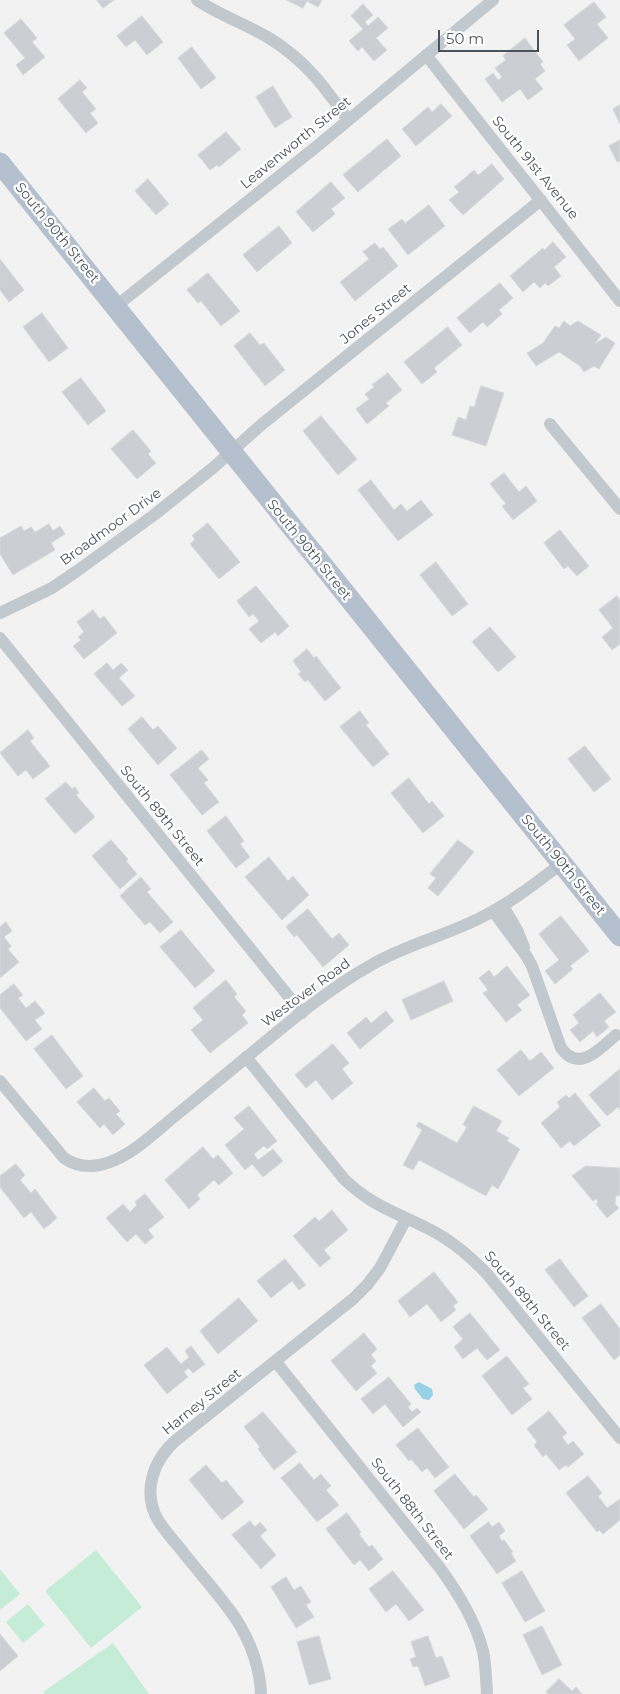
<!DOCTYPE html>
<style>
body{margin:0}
#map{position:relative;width:620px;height:1694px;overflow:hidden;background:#f3f2f2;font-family:Montserrat,sans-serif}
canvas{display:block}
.scale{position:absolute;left:438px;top:30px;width:101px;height:22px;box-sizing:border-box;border:2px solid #4b545d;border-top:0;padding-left:6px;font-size:15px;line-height:18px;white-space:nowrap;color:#4b545d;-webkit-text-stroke:4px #fff;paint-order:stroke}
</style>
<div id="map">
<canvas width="620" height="1694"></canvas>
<div class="scale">50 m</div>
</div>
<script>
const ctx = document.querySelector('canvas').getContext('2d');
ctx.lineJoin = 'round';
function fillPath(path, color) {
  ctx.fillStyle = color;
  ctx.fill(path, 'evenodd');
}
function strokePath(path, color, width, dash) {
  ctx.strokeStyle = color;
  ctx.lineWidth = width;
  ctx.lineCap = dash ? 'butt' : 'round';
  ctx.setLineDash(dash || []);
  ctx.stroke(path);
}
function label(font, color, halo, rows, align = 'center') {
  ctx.font = font + ' Montserrat,sans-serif';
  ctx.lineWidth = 4.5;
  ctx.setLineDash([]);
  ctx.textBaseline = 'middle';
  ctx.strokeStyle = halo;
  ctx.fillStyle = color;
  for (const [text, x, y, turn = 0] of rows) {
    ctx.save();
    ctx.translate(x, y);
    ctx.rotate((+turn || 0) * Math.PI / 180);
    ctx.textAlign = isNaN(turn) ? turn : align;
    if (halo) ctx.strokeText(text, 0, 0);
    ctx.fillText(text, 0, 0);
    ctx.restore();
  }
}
const green = new Path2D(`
 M96,1550L142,1607L91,1648L45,1591Z
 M0,1569L20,1594L0,1610Z
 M28,1604L45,1625L23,1643L6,1622Z
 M113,1643L149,1694H45L43,1692Z`);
const water = new Path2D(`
 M419,1382L432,1389L433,1395L429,1400L423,1399L415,1389L414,1385Z`);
const building = new Path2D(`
 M97,0H114L103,8Z
 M287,0H322L318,7L307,1L303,8Z
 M594,2L606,17L597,24L608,38L579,61L567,45L575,39L564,25Z
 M363,4L373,15L365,22L368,26L378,17L388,28L376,38L387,50L374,61L362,47L358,51L349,41L363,29L351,16Z
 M142,16L163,42L147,55L135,40L126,47L117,36Z
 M21,19L37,38L32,42L45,57L23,75L16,65L25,58L4,33Z
 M525,38L543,62L540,64L545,71L535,79L543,89L528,100L520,89L502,102L485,79L493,73L498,80L502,77L495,68L506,60L503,56Z
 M192,47L216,78L201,89L178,58Z
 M80,80L87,88L82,92L96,109L90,113L98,123L86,133L58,99Z
 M273,86L292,117L275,128L256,97Z
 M441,104L452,116L416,146L402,129L428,107L432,112Z
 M620,105V124L613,109Z
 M226,132L241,149L219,167L217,165L210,170L198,155Z
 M387,139L401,156L358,192L343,175Z
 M620,140V161L617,162L609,146Z
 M492,164L504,179L463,215L449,200L459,192L454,187L474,170L478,175Z
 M148,179L169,204L156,215L135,191Z
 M331,182L345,198L331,209L335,214L313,232L296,212Z
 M429,205L445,226L408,255L388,229L402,219L405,223Z
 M279,226L292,243L257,272L243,255Z
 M553,242L566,257L554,267L561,276L548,286L545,283L540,288L534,282L523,292L510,276L543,248L544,250Z
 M375,243L380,249L383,247L398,266L355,301L340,282L369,259L363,252Z
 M0,259L24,290L9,302L0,290Z
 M208,273L240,311L221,326L201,301L198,303L187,290Z
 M500,283L513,298L499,310L502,314L487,327L483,322L470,333L457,318Z
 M42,313L68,348L49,362L23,327Z
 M564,321L570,326L578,321L601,335L595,344L606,337L615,343L599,369L594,366L584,372L580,366L559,352L536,366L527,353L543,343L555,326L559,328Z
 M448,327L462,345L434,368L437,372L422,384L404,362Z
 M250,333L260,345L264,343L285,370L265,386L234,346Z
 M388,373L402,390L386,403L389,406L367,424L356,409L369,399L365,394L374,387L372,385Z
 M81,378L106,411L88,425L62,392Z
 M481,386L504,393L486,446L452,435L458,417L466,420L470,406L474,407Z
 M321,416L357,459L338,475L303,431Z
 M133,430L151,451L148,454L156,463L137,479L111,449Z
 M504,473L519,492L526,486L537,501L513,520L502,506L506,504L490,484Z
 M371,480L394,510L401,504L407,511L421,500L433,515L398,541L358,490Z
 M208,523L240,562L219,579L190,544L195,539L192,536Z
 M49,524L53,531L60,526L65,534L51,543L55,550L13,575L0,554V538L21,526L24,531L31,527L35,532Z
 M560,530L589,566L577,576L568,566L564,569L544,543Z
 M436,562L468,604L452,616L420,575Z
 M256,586L289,626L278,636L275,632L261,643L249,629L259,621L253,614L249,617L237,601Z
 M617,596L620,600V644L612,650L602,637L613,628L599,610Z
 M93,610L100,619L104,616L117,633L84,659L73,646L81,640L78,637L84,632L77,622Z
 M490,627L516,657L498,672L472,642Z
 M307,649L314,658L316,656L341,688L325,701L308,680L305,682L298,674L301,672L293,661Z
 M107,663L113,670L121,663L128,670L119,678L135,696L122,706L94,674Z
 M360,711L369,723L366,725L389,754L373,767L340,727Z
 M142,717L153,730L158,726L177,748L158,765L128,729Z
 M28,730L34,738L30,741L50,766L33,779L26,770L18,776L0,753Z
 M585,746L611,779L594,792L568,759Z
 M202,750L209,759L198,768L208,780L204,783L219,802L202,815L170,775Z
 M409,778L429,804L432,801L444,816L423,833L391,793Z
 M66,782L72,789L75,787L79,793L76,795L95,817L75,834L45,799Z
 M226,816L244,841L240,844L250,857L236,868L207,831Z
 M111,840L128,859L126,861L137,874L120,889L92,856Z
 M458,840L474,852L438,896L428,888L436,878L430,874Z
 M269,857L288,881L293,876L309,895L282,920L245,877Z
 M141,877L151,889L147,892L173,922L160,933L150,922L145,925L120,896Z
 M308,909L332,939L339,933L349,945L323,967L297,935L294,937L286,927Z
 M561,916L589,951L570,966L573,969L555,984L545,971L559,960L539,934Z
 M6,922L12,931L4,937L11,946L8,949L19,962L0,978V927Z
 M181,930L215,971L195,988L160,947Z
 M507,966L530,995L517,1005L522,1010L506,1022L483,993L488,990L479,978L489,970L494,977Z
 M226,980L237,994L234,997L246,1011L242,1015L248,1023L210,1053L191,1030L203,1020L193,1008Z
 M444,981L453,1001L411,1020L402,1000Z
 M14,984L23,995L18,998L26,1008L35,1001L45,1013L35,1020L42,1029L26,1041L0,1008V995Z
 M600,993L616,1012L604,1021L609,1027L597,1037L593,1031L580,1042L570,1030L579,1023L573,1015Z
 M386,1011L394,1021L360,1049L347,1033L366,1017L371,1023Z
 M52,1035L83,1076L66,1089L34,1049Z
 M333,1044L349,1063L342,1069L353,1083L332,1100L316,1080L306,1088L295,1075Z
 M521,1050L530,1061L541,1052L554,1068L519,1096L497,1070Z
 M620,1069V1110L618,1107L607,1116L589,1095Z
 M94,1088L105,1101L109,1098L120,1111L116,1114L125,1124L113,1135L104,1124L100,1128L77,1102Z
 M575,1093L601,1125L574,1146L570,1141L561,1148L541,1123L560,1107L557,1102L566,1095L569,1098Z
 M249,1106L277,1141L267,1149L264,1146L254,1154L258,1160L273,1149L283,1161L263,1177L252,1164L245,1170L225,1145L244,1129L234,1118Z
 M474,1106L502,1121L496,1131L509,1138L507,1141L520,1149L498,1189L492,1185L486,1196L419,1160L413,1170L403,1165L422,1130L416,1126L419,1122L457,1143L467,1127L463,1125Z
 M203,1147L213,1159L218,1155L233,1173L219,1185L214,1180L197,1195L200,1199L189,1209L165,1180Z
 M16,1164L25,1175L20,1180L31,1193L35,1189L57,1218L44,1229L31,1212L24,1218L0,1187V1176Z
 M586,1166L620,1168V1195L616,1196L615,1204L619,1208L607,1218L596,1204L598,1202L596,1199L593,1201L572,1176Z
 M145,1194L164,1217L148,1230L154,1237L145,1244L136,1234L127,1242L106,1218L123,1204L130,1212L137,1205L135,1202Z
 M332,1210L348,1230L324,1250L331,1258L320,1267L293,1236L315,1217L319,1221Z
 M285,1259L306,1285L299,1290L292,1281L271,1298L257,1281Z
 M560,1259L588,1296L574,1307L545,1270Z
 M434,1272L458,1302L453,1306L456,1310L441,1322L427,1304L410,1317L398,1301Z
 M239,1298L258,1321L218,1354L200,1331Z
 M601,1304L620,1329V1355L614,1360L582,1318Z
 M470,1313L500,1350L487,1360L477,1348L463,1359L454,1347L463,1339L453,1327Z
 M364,1333L377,1349L371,1355L376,1361L371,1366L377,1373L356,1391L331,1361Z
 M191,1346L205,1364L193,1373L188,1368L184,1372L188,1377L167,1394L144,1365L167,1347L181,1364L189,1357L185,1351Z
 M507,1356L529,1384L523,1388L532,1399L512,1415L482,1376Z
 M389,1377L411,1404L408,1407L412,1412L417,1408L421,1412L403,1427L385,1404L373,1414L361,1399Z
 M549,1411L567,1433L562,1437L568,1445L573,1441L584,1454L568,1467L566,1465L559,1470L546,1454L543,1457L534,1445L537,1442L527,1429Z
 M263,1412L297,1452L274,1470L258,1449L260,1447L244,1427Z
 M418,1428L449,1467L435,1478L427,1468L422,1472L411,1459L409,1461L396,1445Z
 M300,1463L314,1480L321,1474L331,1486L326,1490L339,1505L317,1522L281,1478Z
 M206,1465L222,1483L226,1480L244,1502L222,1520L189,1480Z
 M455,1474L474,1497L476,1495L488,1509L464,1529L434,1491Z
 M588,1476L602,1493L598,1496L607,1508L620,1499V1520L603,1534L599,1530L597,1532L566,1493Z
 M347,1513L361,1532L359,1534L369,1547L372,1545L383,1559L369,1571L360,1560L354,1565L326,1529Z
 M250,1521L255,1527L260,1522L267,1530L260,1536L276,1555L261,1569L232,1535Z
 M489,1522L492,1527L499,1522L505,1531L499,1536L502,1541L504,1540L513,1552L511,1553L516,1561L497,1574L470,1536Z
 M393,1571L424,1610L409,1621L396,1604L386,1612L369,1589Z
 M522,1571L545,1611L525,1622L502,1583Z
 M286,1577L294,1590L301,1586L311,1602L306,1605L314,1617L296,1628L271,1587Z
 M542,1626L562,1665L542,1675L523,1635Z
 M0,1634L18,1656L0,1671Z
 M319,1636L331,1679L309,1685L297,1642Z
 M428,1636L436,1658L442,1656L450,1677L425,1686L418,1666L413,1667L410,1659L416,1657L411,1642Z
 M559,1679L572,1691L576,1687L582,1694H548L546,1692Z`);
const street = new Path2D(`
 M197,0C219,15 246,24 269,38C305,60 324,86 348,120
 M426,55L620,301
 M115,307L316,147L493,0
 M550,424L620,509
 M0,613L52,588L77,571L154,515L214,467L261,425L541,200
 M0,638L302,1013
 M503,906L517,930L524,947
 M493,911L527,957L532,966L561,1048C579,1073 600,1049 616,1035
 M246,1057L344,1179C372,1206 393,1211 427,1228C450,1239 470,1256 488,1275L620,1438
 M0,1081L64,1158C77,1167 92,1168 107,1163C130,1156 151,1136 169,1121C193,1101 218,1081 242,1061C283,1027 326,990 373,964C408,944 448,935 484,916C512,902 537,882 562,863
 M276,1362L440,1568C458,1593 475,1620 483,1651C486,1665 486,1680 487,1694
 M261,1694C260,1668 250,1641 236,1619C221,1597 203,1577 186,1556C177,1544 166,1533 158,1520C142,1492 153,1461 175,1441L353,1299L367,1285L380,1268L406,1219`);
const primary = new Path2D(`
 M0,163L620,936`);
const streetNames = [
 ["Leavenworth Street",296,143,-39],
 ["South 91st Avenue",535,168,51],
 ["South 90th Street",57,233,51],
 ["Jones Street",376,314,-39],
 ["Broadmoor Drive",111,527,-36],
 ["South 90th Street",309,550,51],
 ["South 89th Street",162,816,51],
 ["South 90th Street",563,865,51],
 ["Westover Road",306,993,-36],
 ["South 89th Street",527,1301,50],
 ["Harney Street",202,1402,-39],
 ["South 88th Street",412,1509,52]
];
fillPath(green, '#c5ecd6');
fillPath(water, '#96d1e5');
fillPath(building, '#ccced3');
strokePath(building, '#d6d8dc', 1);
strokePath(street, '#c1c8ce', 12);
strokePath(primary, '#b4c0cd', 21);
label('14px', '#4b545d', '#fff', streetNames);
</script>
